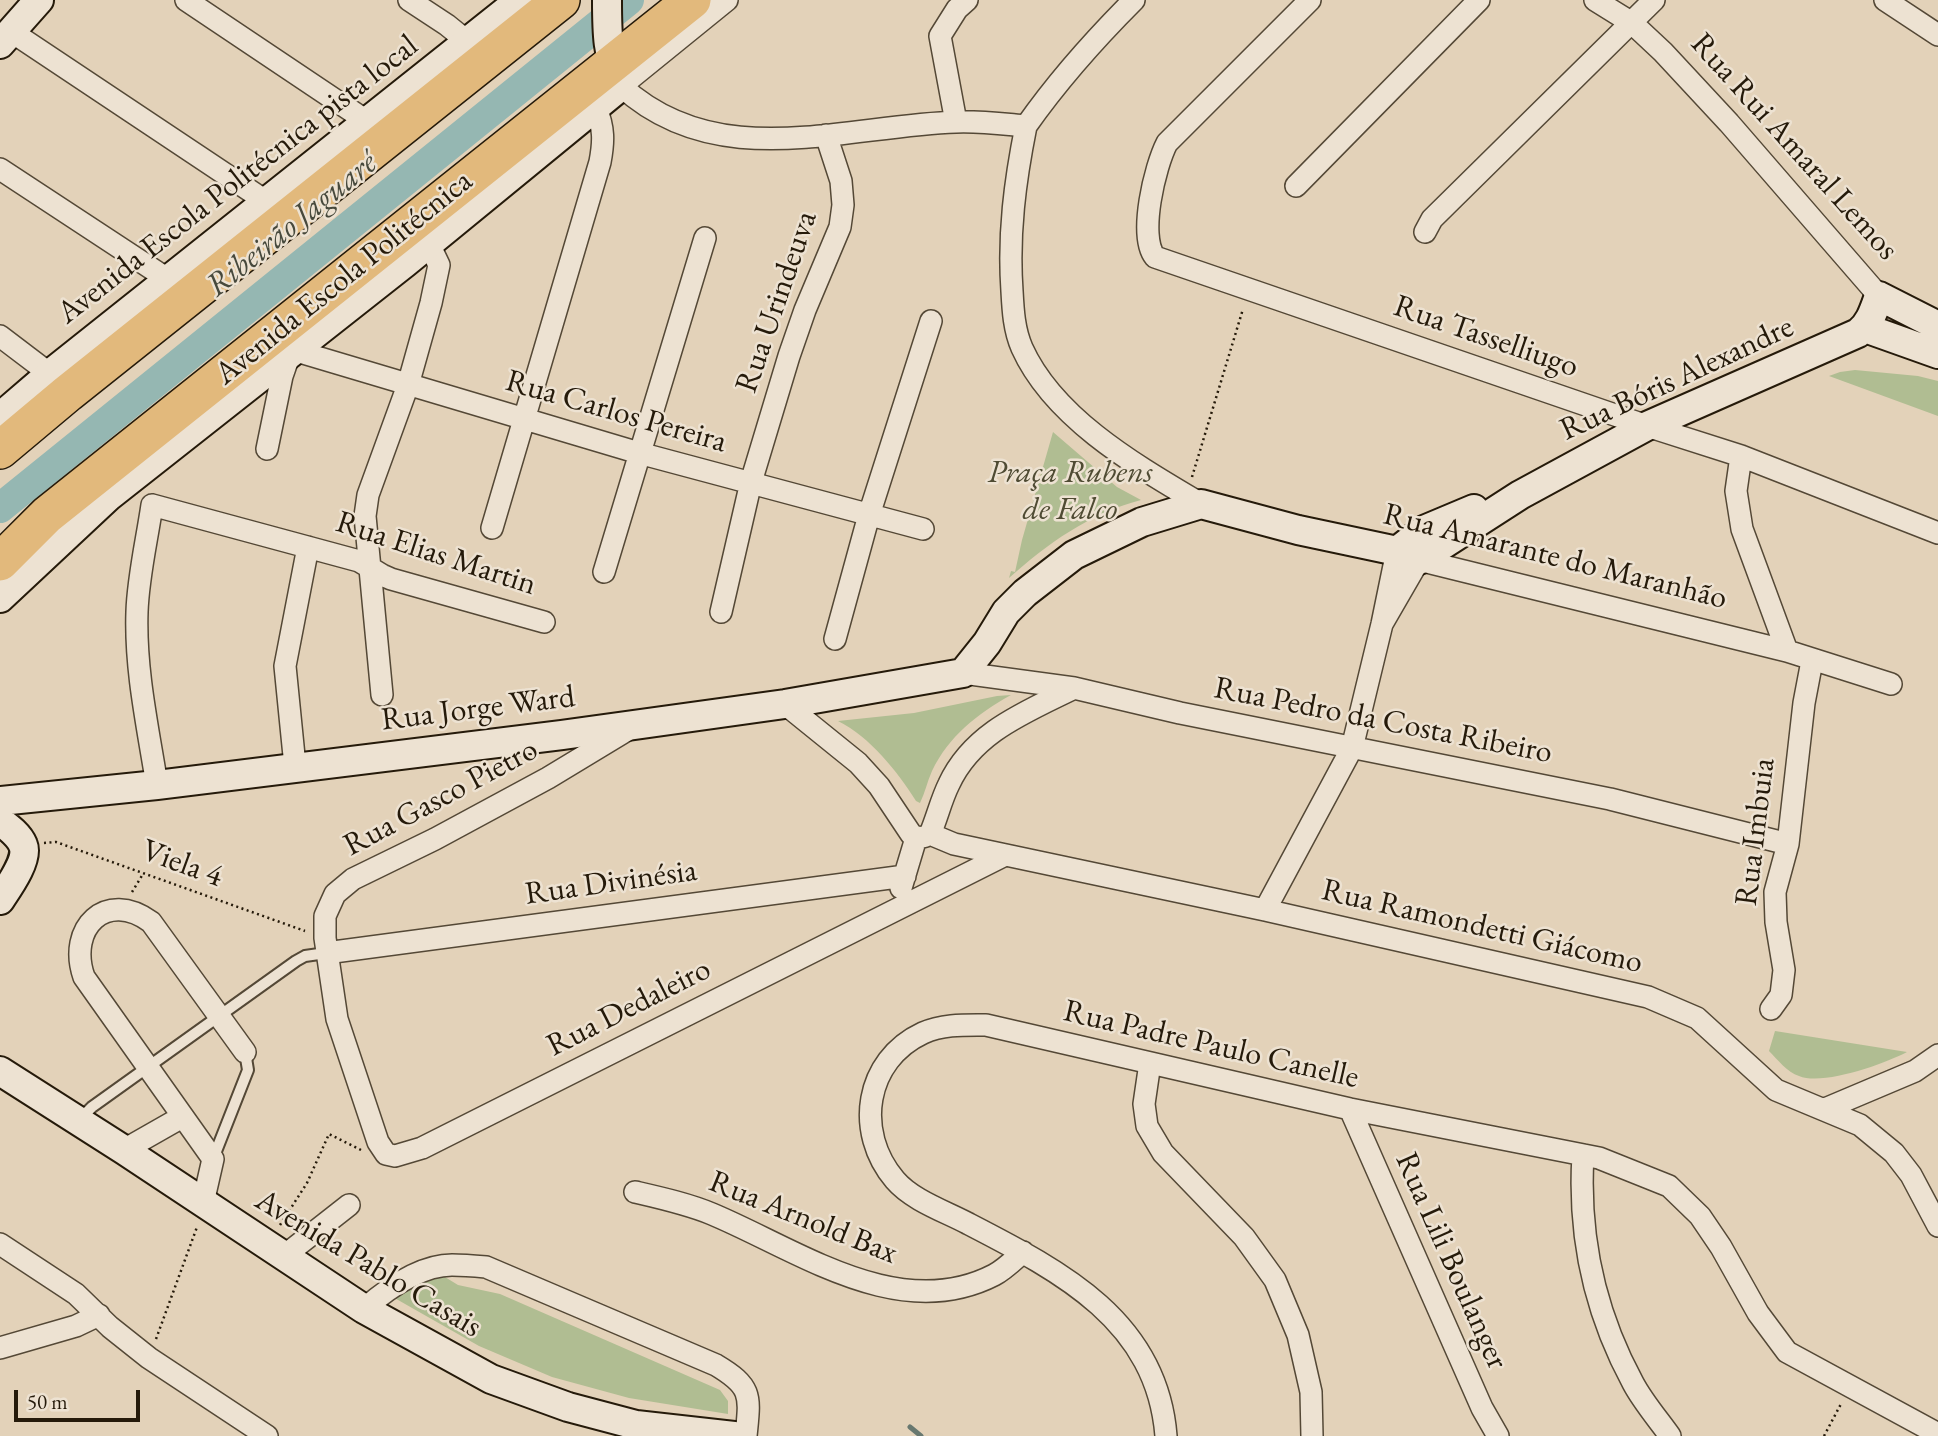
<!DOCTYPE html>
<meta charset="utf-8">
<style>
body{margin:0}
#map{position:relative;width:1938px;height:1436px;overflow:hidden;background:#e3d2b9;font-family:"EB Garamond",serif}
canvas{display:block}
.scale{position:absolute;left:14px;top:1390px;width:126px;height:32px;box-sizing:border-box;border:4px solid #251a0a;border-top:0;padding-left:9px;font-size:21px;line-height:24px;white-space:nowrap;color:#251a0a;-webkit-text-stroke:5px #ede2d2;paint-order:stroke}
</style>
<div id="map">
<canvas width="1938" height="1436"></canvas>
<div class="scale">50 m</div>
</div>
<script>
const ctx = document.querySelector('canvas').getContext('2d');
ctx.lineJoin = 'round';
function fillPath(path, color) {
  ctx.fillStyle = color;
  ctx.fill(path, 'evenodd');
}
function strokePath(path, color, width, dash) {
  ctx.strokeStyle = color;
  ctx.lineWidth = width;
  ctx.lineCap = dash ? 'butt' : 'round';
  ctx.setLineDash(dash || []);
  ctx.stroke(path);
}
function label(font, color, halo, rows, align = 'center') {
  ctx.font = font + ' "EB Garamond",serif';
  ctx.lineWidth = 5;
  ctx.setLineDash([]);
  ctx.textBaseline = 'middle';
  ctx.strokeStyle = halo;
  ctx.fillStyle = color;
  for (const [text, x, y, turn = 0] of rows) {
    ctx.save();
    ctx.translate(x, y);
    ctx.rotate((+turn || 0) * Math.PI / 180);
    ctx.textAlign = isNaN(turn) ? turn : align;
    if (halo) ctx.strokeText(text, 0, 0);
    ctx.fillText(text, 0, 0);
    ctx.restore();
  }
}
const green = new Path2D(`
 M1855,370L1918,376L1938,381V416L1829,376L1840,372Z
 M1053,432L1117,487L1141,500C1090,513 1047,544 1009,578L1011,571L1015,572L1022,540Z
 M1011,695C977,714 949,736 932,771C927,782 925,793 920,803L916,801C897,771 870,737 838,721L914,713L997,696Z
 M1775,1031L1907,1052C1884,1064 1823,1086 1799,1076C1787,1072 1778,1060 1769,1051Z
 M440,1274L458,1285L500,1294L720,1390L728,1401V1414L629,1398L552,1377L479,1346L391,1296Z`);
const stream = new Path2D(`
 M910,1427L921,1436`);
const river = new Path2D(`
 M0,508L629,0`);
const path = new Path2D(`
 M1192,477L1243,309
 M44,843L56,842L305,931
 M132,892L143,874
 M280,1225L307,1183L329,1134L361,1150
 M156,1339L197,1227
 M1824,1436L1842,1402`);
const lane = new Path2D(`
 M80,1119L92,1107L296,961L305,956L326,953
 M213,1159L248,1070L245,1052`);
const street = new Path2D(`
 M186,0L368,122
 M409,0L447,25L468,42
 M727,0L621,86C717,174 842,126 956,122C979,121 1003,124 1026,126C1015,181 1008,234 1012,291C1013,310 1014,330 1022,348C1054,419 1137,466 1201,504
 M1310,0L1167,143C1155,166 1138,236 1155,257L1647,426L1741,456L1938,533
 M1595,0L1632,23L1663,52L1729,123L1879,296
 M1885,0L1938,35
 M12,32L267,202
 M956,122L940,36L957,9L967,0
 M1026,126C1059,79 1094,40 1134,0
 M0,169L169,280
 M1296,186L1479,0
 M1425,232L1432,219L1654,0
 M0,336L50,374
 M293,350L639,453L923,529
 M267,449L282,376L290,353
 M1741,456L1736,491L1742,529L1787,651
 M492,528L600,162C604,141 604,128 596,108
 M604,572L705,238
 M721,612L751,482L789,356L805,310L840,227L843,205L841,181L826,135
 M1382,624L1419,560L1787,651L1891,684
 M835,639L869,515L931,321
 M963,673L1074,688L1180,713L1610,799L1788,844
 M382,695L365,516L368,495L408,385L431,303L439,265L428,242
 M785,704L858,763L879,786L911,834C918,839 923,838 930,834C937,818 941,800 949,784C973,732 1026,712 1074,688
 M629,729L548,778L435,839L353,879L335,894L325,916V938L337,1019L378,1142L386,1154L395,1156L422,1148L1005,855
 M295,766L285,666L308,547
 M157,785C148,728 135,670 137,612C138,577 147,540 152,505L359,561L382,575L391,579L544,622
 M930,834L954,844L1265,910L1648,997L1697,1018L1776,1090L1860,1125L1894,1153L1911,1175L1938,1226
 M901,888L916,838
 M1265,910L1352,748L1382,624L1397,551
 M326,953L905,876
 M1771,1009L1781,995L1784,970L1776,922L1775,892L1788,844L1804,703L1812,661
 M1150,1063L1144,1104L1147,1126L1163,1153L1244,1237L1275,1280L1298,1335L1311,1392L1312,1436
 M1350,1109L1482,1408L1498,1436
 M1825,1109L1915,1071L1938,1055
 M124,1150L182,1117
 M1583,1155C1578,1235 1595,1313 1633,1383C1643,1402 1658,1419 1670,1436
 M635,1192C661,1198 688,1204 712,1214C798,1250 899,1324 994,1275C1004,1270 1014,1260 1023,1252
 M203,1203L213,1159L84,977C67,928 106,889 151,922L245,1052
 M0,1244L76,1294L110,1327L149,1358L267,1436
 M284,1256L349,1205
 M364,1309C387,1289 420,1265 452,1265C463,1265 475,1266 486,1267L716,1365C753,1387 750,1396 746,1436
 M0,1348L76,1326L99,1315
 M1166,1436C1157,1320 1060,1271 967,1223C944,1211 912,1200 895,1180C854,1132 865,1060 923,1033C943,1024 965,1025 986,1025L1350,1109L1599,1158L1669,1186L1700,1216L1721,1247L1758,1313L1787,1352L1938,1434`);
const secondary = new Path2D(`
 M0,44L39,0
 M1865,328L1938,354
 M0,417L50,374L520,0
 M1397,551L1424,530L1474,509
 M0,598L108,497L405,263L621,86C607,55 607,33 607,0
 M0,801L157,785L562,735L785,704L963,673L987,643L1006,612L1025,593L1074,555L1142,522L1201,504L1298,530L1397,551L1419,560L1520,495L1647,426L1858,333C1870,324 1874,310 1879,296L1938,326
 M0,821C8,827 19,835 23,845C29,859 8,888 0,900
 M0,1071L124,1150L364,1309L491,1379L568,1407L636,1425L734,1436`);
const highway = new Path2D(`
 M0,450L68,393L561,0
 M0,562L47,515L692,0`);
const streetNames = [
 ["Rua Rui Amaral Lemos",1794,147,48],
 ["Avenida Escola Politécnica pista local",238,180,-38],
 ["Avenida Escola Politécnica",344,278,-39],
 ["Rua Urindeuva",777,302,-71],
 ["Rua Tasselliugo",1486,337,19],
 ["Rua Bóris Alexandre",1677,379,-25],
 ["Rua Carlos Pereira",616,412,16],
 ["Rua Elias Martin",436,554,18],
 ["Rua Amarante do Maranhão",1555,557,14],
 ["Rua Jorge Ward",478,709,-7],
 ["Rua Pedro da Costa Ribeiro",1383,721,11],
 ["Rua Gasco Pietro",441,798,-28],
 ["Rua Imbuia",1756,832,-83],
 ["Viela 4",182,864,20],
 ["Rua Divinésia",611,883,-8],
 ["Rua Ramondetti Giácomo",1482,927,13],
 ["Rua Dedaleiro",629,1008,-27],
 ["Rua Padre Paulo Canelle",1211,1045,13],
 ["Rua Arnold Bax",803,1218,22],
 ["Rua Lili Boulanger",1451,1261,66],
 ["Avenida Pablo Casais",368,1264,31]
];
const parkNames = [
 ["Praça Rubens",1070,473],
 ["de Falco",1070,510]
];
const waterNames = [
 ["Ribeirão Jaguaré",292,225,-39]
];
fillPath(green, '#b0bd92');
strokePath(stream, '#68786f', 5);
strokePath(river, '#95b7b2', 30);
strokePath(lane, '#544836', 14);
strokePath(street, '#544836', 24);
strokePath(secondary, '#251a0a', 32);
strokePath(highway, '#251a0a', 40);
strokePath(path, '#251a0a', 2.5, [2, 3.5]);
strokePath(lane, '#ede2d2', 10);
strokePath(street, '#ede2d2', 21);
strokePath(secondary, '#ede2d2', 28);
strokePath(highway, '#e2b97c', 37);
label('32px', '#251a0a', '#ede2d2', streetNames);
label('italic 32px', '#4f4b33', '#ede2d2', parkNames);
label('italic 33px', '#47493c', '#ede2d2', waterNames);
</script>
